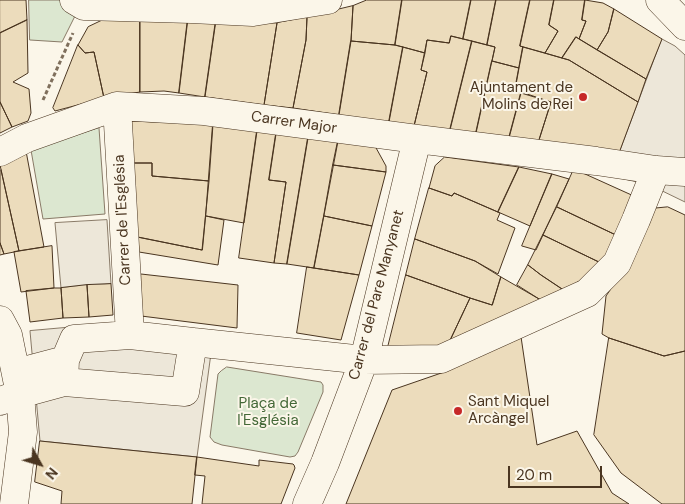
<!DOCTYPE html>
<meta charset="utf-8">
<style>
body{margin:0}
#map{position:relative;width:685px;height:504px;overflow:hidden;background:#fbf6e9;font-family:"DM Sans",sans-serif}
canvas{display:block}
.north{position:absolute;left:15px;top:439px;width:50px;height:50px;-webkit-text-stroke:4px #fbf6e9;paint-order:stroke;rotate:129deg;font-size:14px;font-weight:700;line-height:20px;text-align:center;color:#4a3520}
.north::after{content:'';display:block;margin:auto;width:18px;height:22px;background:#4a3520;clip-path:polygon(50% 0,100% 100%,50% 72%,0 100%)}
.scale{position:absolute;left:508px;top:466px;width:94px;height:22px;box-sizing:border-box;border:2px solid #4a3520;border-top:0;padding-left:6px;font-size:15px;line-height:18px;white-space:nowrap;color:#4a3520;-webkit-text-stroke:4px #fbf6e9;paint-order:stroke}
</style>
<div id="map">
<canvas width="685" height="504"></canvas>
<div class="north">N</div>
<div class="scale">20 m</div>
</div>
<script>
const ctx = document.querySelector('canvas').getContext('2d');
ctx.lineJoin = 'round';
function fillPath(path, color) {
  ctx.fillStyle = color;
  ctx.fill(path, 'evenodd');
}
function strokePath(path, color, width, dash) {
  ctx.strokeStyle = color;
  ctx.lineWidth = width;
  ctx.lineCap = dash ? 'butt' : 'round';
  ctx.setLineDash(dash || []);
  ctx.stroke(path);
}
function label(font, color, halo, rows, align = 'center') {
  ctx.font = font + ' "DM Sans",sans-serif';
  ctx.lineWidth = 4;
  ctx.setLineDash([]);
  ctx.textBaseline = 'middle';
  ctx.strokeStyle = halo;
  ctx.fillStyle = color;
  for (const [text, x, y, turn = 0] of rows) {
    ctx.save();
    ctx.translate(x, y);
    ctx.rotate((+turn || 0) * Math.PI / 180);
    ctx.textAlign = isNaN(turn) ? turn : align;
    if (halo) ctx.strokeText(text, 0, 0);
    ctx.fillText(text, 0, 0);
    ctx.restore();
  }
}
const green = new Path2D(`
 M29,0H76L77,12L62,42L30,40Z
 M99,128L105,214L43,219L31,150Z
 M227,367L321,382L323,385V392L298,452L295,456L290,457L222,445L214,442L210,437L218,374L221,371Z`);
const parking = new Path2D(`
 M662,39L675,46L685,55V202L650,185L616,177L619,153Z
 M107,220L111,284L61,288L55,223Z
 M128,322L214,331L197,457L40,441L30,331Z`);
const building = new Path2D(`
 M0,0H26L27,20L0,33Z
 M367,0H402L395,45L351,41L353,6Z
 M402,0H471L463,39L451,36L449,43L427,40L425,53L395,45Z
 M471,0H496L487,45L463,39Z
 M496,0H530L520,46L523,47L519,68L492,61L495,47L487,45Z
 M530,0H554L549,25L558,31L545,53L520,46Z
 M554,0H585L582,20L586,21L579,39L576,37L562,58L545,53L558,31L549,25Z
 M585,0L603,3L614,9L608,32L597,50L579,39L586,21L582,20Z
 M353,6L351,41L339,115L293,108L306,40L307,17Z
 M614,9L662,39L646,79L597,50L608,32Z
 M111,16H140V92L104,98L94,52L85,53L78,45L88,27Z
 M140,16L188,18L179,93L164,91L140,92Z
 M307,17L306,40L293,108L264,105L277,23Z
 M188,18L216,20L205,97L179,93Z
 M27,20L28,73L13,82L29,89L31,113L28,121L12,127L0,102V33Z
 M216,20L277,23L264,105L205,97Z
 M451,36L472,41L450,130L414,126L427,72L421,70L427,40L449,43Z
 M576,37L646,79L638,102L569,60L562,58Z
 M351,41L395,45L403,47L389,122L339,115Z
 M472,41L495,47L476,133L450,130Z
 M78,45L85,53L94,52L104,98L55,111L53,108Z
 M403,47L425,53L421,70L427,72L414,126L389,122Z
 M523,47L569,60L638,102L619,153L538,143L551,102L515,90Z
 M492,61L519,68L515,90L521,93L509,138L476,133Z
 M521,93L551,102L538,143L509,138Z
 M0,102L12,127L0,133Z
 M131,121L213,124L209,181L152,176V163H133Z
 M213,124L257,131L244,223L206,216Z
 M257,131L276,134L269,180L286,182L274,263L239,258Z
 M276,134L308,138L287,264L274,263L286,182L269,180Z
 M308,138L338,141L314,268L287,264Z
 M338,141L375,146L386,166V172L333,165Z
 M26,151L44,247L19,251L0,165Z
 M445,157L519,167L498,212L454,193L452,196L429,188L435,166Z
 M133,163H152V176L209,181L202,250L137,237Z
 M333,165L386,172L372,226L324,216Z
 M519,167L552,174L530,226L498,212Z
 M574,169L636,197L618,236L557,207Z
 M1,170L19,251L4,254L0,243V171Z
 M552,174L569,179L536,250L522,246Z
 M429,188L452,196L454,193L500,213L497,220L515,228L498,274L475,261L415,239Z
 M557,207L618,236L603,264L543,235Z
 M668,207L685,215V351L664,356L609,338L602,334L606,296L619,277L649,209Z
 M206,216L224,220L218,265L139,252L138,237L202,250Z
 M324,216L372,226L359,275L314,268Z
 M543,235L603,264L565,291L541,275L528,265Z
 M415,239L475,261L501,277L492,305L470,298L406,275Z
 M0,243L4,254L0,255Z
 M52,246L54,288L21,292L14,252Z
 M528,265L541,275L565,291L547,304L517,285Z
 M307,267L359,275L341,340L297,333Z
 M141,274L238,285L237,328L141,316Z
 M406,275L470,298L445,351H387Z
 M501,277L546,303L445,351L470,298L492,305Z
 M111,284L113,315L89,317L87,285Z
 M87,285L89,317L63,318L61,288Z
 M54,288H61L63,318L30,322L26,291Z
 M520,330L537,445L577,431L612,493L629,504H346L392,390L450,370L447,360Z
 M609,338L664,356L685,351V504H662L621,473L594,435Z
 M40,441L197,457L192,504H61L62,491L35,482Z
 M197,457L259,466V460L293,464L294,465L295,468L281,504H202L205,476L195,475Z`);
const path = new Path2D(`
 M43,100L73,33`);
const street = new Path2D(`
 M74,0L84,6L191,9L253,12L328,0
 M660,0L685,26
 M117,106L130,335
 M0,152L27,138L117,106L204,111L417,139L596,161L656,170L685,172
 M0,320L8,335L20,394L23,432L14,504
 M16,373L65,360
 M64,382L65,360L74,339L130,335L193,342
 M0,401L20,394L64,382L185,392L193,342L364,360L441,359L587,293L617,263L636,220L656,170
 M307,504L325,463L364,360L417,139`);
const markers = [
 [583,97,5,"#c62828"],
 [458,411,5,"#c62828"]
];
const poiNames = [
 ["Ajuntament de",573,88],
 ["Molins de Rei",573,105],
 ["Sant Miquel",468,402,"left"],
 ["Arcàngel",468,419,"left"]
];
const streetNames = [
 ["Carrer Major",294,123,8],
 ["Carrer de l'Església",123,220,-93],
 ["Carrer del Pare Manyanet",377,295,-75]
];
const parkNames = [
 ["Plaça de",268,404],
 ["l'Església",268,421]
];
fillPath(green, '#dce7d0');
strokePath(green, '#887966', 1);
fillPath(parking, '#ede7d9');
strokePath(parking, '#887966', 1);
fillPath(building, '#ecdcbc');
strokePath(building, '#4a3520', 1);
strokePath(street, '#4a3520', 29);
strokePath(path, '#7f6f5c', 3, [4, 2.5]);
strokePath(street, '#fbf6e9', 28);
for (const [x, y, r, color] of markers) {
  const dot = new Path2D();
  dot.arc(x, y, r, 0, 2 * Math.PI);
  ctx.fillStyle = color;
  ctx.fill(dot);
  strokePath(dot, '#fbf6e9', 2);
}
label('15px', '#4a3520', '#fbf6e9', poiNames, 'right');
label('15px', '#4a3520', '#fbf6e9', streetNames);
label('15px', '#436837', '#fbf6e9', parkNames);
</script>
